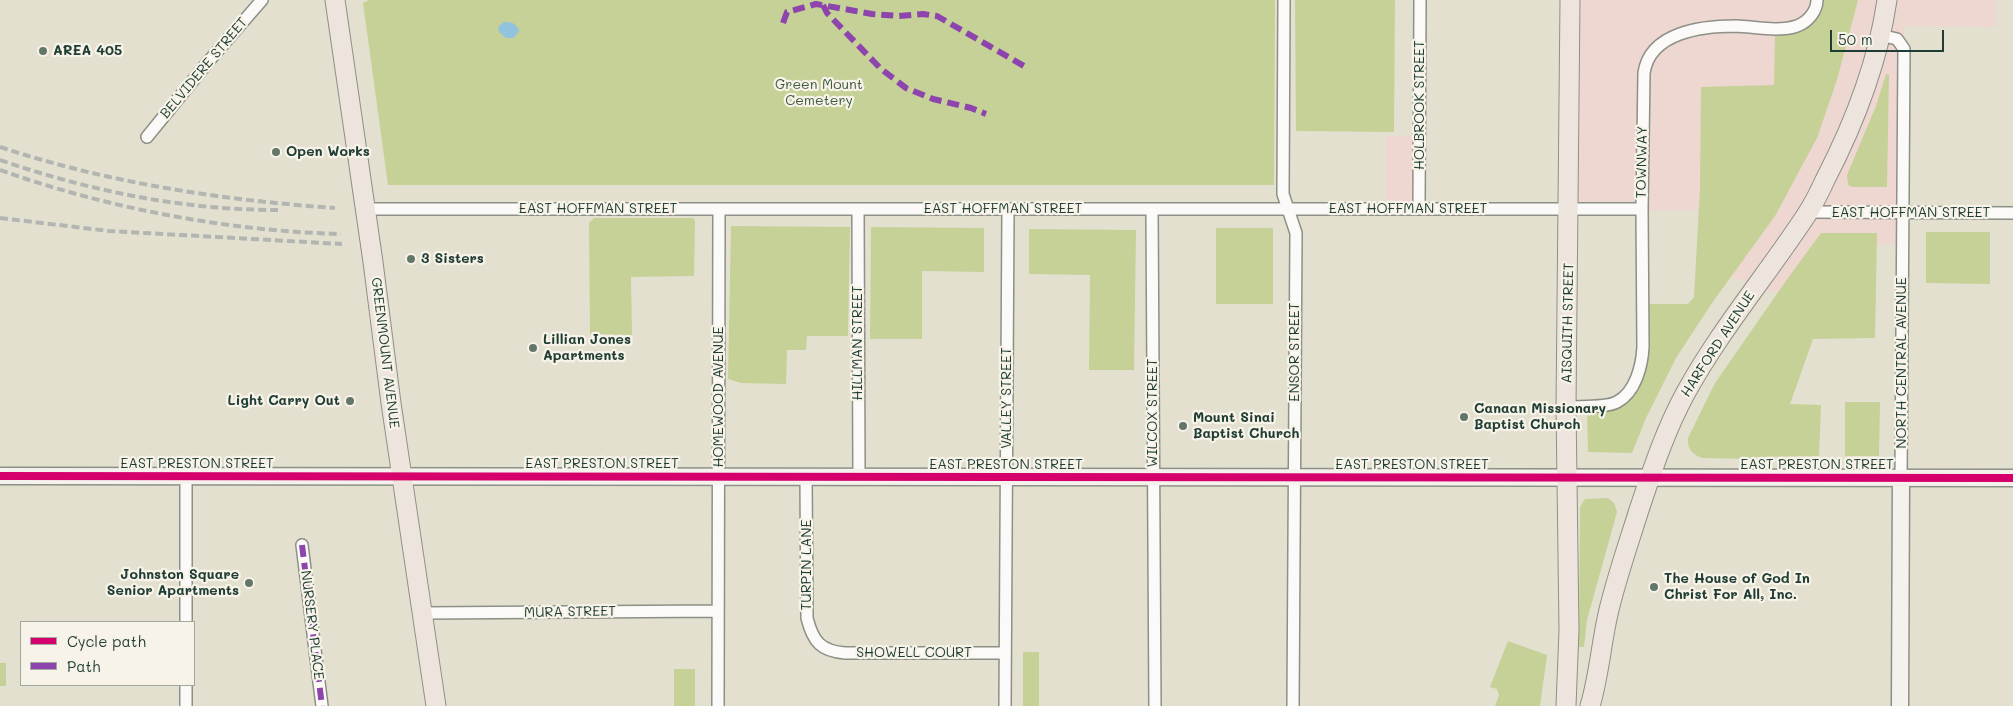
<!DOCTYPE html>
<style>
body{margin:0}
#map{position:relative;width:2013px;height:706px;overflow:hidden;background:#e4e0cf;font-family:Mali,sans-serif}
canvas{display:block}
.legend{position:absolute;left:20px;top:621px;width:175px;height:65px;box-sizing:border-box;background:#f7f3e8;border:1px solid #a1aaa0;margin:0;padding:6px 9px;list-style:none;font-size:15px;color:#1f3d34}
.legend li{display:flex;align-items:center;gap:10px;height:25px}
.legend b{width:25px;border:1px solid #a1aaa0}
.scale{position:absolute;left:1830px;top:30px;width:114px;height:22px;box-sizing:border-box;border:2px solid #1f3d34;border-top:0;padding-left:6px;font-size:15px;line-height:18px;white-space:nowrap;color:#1f3d34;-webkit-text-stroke:4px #f7f3e8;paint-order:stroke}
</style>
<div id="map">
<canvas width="2013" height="706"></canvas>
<ul class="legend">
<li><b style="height:6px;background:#d6006c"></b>Cycle path</li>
<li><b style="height:6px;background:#8e44ad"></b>Path</li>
</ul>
<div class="scale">50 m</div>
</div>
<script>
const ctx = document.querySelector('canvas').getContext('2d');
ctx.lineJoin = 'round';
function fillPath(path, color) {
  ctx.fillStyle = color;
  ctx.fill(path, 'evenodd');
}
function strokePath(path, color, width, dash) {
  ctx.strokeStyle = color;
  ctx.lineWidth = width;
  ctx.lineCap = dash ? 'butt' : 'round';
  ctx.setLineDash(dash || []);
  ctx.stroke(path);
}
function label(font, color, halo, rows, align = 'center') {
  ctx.font = font + ' Mali,sans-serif';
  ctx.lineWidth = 4.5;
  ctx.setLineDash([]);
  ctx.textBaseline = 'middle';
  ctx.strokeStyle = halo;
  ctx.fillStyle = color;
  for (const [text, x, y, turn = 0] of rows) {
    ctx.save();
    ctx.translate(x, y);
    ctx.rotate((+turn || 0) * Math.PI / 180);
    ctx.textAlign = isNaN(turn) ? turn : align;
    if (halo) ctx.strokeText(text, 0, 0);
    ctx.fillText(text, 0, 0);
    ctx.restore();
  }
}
const built = new Path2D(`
 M1573,0H1997V27L1904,26L1903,244L1834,245L1824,309L1726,275L1748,210L1572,211Z
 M1386,136H1418V211H1386Z`);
const green = new Path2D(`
 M369,0H1275L1274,185H388L363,3Z
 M1295,0H1395L1394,132L1296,131Z
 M1822,0H1858L1837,80L1817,138L1775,216L1712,303L1676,358L1646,418L1632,453L1588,452L1587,412L1614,409L1639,383L1647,304H1688L1694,297L1700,188L1701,87L1774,85L1775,34C1799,31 1821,31 1822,0Z
 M1886,74L1889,75L1887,187H1853L1848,185L1847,175L1876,106Z
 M594,218H693L695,221L694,276L631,277L632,335L590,334L589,223Z
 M731,226L850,227L848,336H807L806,350H787L786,384L741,383L728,379Z
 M871,227L984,228V272L922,271V339H870Z
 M1216,228H1273V304H1216Z
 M1029,229L1136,230L1134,370H1089L1090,275L1029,274Z
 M1926,232H1990V284L1926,283Z
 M1821,233H1877L1875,338L1813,339L1790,404L1821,405L1819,456L1755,457L1754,459L1702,458C1692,454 1687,449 1688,438L1715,383L1788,278Z
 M1845,402H1880L1879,456H1845Z
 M1608,498L1614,503L1617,512L1587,620L1584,647H1579L1580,507L1585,499Z
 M1508,641L1547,655L1540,706H1495L1499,695L1497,689L1490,687Z
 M1023,652H1039V706H1023Z
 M0,663H6V686H0Z
 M674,669H695V706H674Z`);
const water = new Path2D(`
 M504,22C512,22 516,23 519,31L514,38H506L499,32L498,27Z`);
const street = new Path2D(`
 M1284,0L1283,194L1296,233L1293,706
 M1880,35L1897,39L1904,49L1901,478
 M147,137L208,62L262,0
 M365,209H1642
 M858,209L859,477
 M1152,209L1155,706
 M1419,209L1420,0
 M1809,212L2013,213
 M1566,407C1580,406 1606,408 1617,402C1636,392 1642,365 1643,347L1642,209L1644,73C1650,32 1702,26 1736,26C1756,27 1779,32 1797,26C1808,22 1817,11 1817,0
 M806,477L807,618C813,642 821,651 845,653H1005
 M302,545L322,706
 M423,613L717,611
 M186,622V477
 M186,706V685
 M718,706L719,209
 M1005,706L1008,209`);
const secondary = new Path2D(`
 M0,476L2013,478
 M1900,706L1901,478`);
const primary = new Path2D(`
 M335,0L373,262L391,403L436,706
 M1566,706L1569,630L1566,407L1570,0
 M1590,706C1599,676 1601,645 1608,614C1616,579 1628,545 1639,510C1652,471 1665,431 1685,394C1720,330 1767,275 1807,214C1814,203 1820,191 1825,180C1854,124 1878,62 1887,0`);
const rail = new Path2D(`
 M0,147C109,183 221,200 335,208
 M0,160C90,191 182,210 278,210
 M0,170C107,208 227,231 341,234
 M0,218L109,231L342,244`);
const quiet = new Path2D(`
 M823,5L827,13L881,69L906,88L933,99L971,108L986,114
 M783,23L787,12L816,4L872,14L899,16L923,14L937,16L1024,66
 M302,545L322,706`);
const cycleway = new Path2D(`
 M0,476L2013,478`);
const markers = [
 [43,51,5,"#64766a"],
 [276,152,5,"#64766a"],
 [411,259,5,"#64766a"],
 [533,348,5,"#64766a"],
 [350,401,5,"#64766a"],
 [1464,417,5,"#64766a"],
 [1183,426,5,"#64766a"],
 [249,583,5,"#64766a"],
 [1654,587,5,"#64766a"]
];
const poiNames = [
 ["AREA 405",53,51],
 ["Open Works",286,152],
 ["3 Sisters",421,259],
 ["Lillian Jones",543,340],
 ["Apartments",543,356],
 ["Light Carry Out",340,401,"right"],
 ["Canaan Missionary",1474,409],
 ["Baptist Church",1474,425],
 ["Mount Sinai",1193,418],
 ["Baptist Church",1193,434],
 ["Johnston Square",239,575,"right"],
 ["Senior Apartments",239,591,"right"],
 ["The House of God In",1664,579],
 ["Christ For All, Inc.",1664,595]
];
const streetNames = [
 ["BELVIDERE STREET",204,68,-50],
 ["HOLBROOK STREET",1420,105,-90],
 ["TOWNWAY",1642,162,-89],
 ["EAST HOFFMAN STREET",598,209],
 ["EAST HOFFMAN STREET",1003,209],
 ["EAST HOFFMAN STREET",1408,209],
 ["EAST HOFFMAN STREET",1911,213],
 ["AISQUITH STREET",1568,323,-89],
 ["HILLMAN STREET",858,343,-90],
 ["HARFORD AVENUE",1718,344,-57],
 ["ENSOR STREET",1295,352,-90],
 ["GREENMOUNT AVENUE",385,353,83],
 ["NORTH CENTRAL AVENUE",1902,363,-90],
 ["HOMEWOOD AVENUE",719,397,-90],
 ["VALLEY STREET",1007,398,-90],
 ["WILCOX STREET",1153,413,-90],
 ["EAST PRESTON STREET",197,464],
 ["EAST PRESTON STREET",602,464],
 ["EAST PRESTON STREET",1006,465],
 ["EAST PRESTON STREET",1412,465],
 ["EAST PRESTON STREET",1817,465],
 ["TURPIN LANE",807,565,-90],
 ["MURA STREET",570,612,-1],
 ["NURSERY PLACE",312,625,83],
 ["SHOWELL COURT",914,653]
];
const parkNames = [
 ["Green Mount",819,85],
 ["Cemetery",819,101]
];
fillPath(built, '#eed7d1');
fillPath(green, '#c5d197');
fillPath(water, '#91c3de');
strokePath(street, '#8d9086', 14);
strokePath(secondary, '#8d9086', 19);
strokePath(primary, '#8d9086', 21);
strokePath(street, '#fbfaf8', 11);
strokePath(secondary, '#f5f2ee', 16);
strokePath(primary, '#ede5dd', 19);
strokePath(rail, '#b2b5b1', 4, [8, 4]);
strokePath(quiet, '#8e44ad', 6, [12, 6]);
strokePath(cycleway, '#d6006c', 8);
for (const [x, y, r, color] of markers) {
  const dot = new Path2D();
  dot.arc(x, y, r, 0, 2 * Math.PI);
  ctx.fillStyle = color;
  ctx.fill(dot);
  strokePath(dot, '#f7f3e8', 2);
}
label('bold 14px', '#1f3d34', '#f7f3e8', poiNames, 'left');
label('14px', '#1f3d34', '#f7f3e8', streetNames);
label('14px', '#3b583f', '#f7f3e8', parkNames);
</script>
